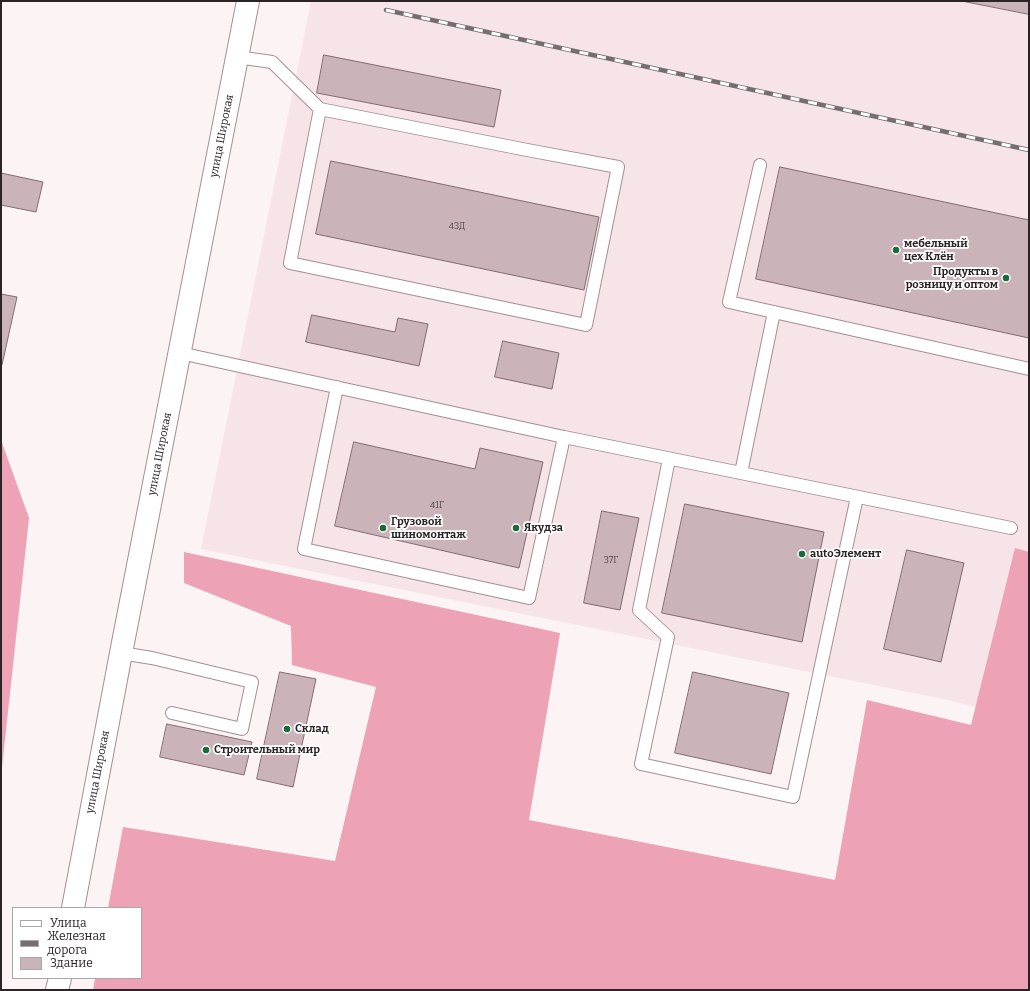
<!DOCTYPE html>
<meta charset="utf-8">
<style>
body{margin:0}
#map{position:relative;width:1030px;height:991px;overflow:hidden;background:#fcf3f5;font-family:Bitter,serif}
canvas{display:block}
.frame{position:absolute;inset:0;border:2px solid #2b2325;pointer-events:none}
.legend{position:absolute;left:12px;top:907px;width:130px;height:72px;box-sizing:border-box;background:#fff;border:1px solid #aaa7a8;margin:0;padding:5px 7px;list-style:none;font-size:12px;color:#2b2325}
.legend li{display:flex;align-items:center;gap:8px;height:20px}
.legend b{width:20px;border:1px solid #aaa7a8}
</style>
<div id="map">
<canvas width="1030" height="991"></canvas>
<div class="frame"></div>
<ul class="legend">
<li><b style="height:5px;background:#fff"></b>Улица</li>
<li><b style="height:5px;background:#756d6f"></b>Железная дорога</li>
<li><b style="height:11px;background:#cbb4b9"></b>Здание</li>
</ul>
</div>
<script>
const ctx = document.querySelector('canvas').getContext('2d');
ctx.lineJoin = 'round';
function fillPath(path, color) {
  ctx.fillStyle = color;
  ctx.fill(path, 'evenodd');
}
function strokePath(path, color, width, dash) {
  ctx.strokeStyle = color;
  ctx.lineWidth = width;
  ctx.lineCap = dash ? 'butt' : 'round';
  ctx.setLineDash(dash || []);
  ctx.stroke(path);
}
function label(font, color, halo, rows, align = 'center') {
  ctx.font = font + ' Bitter,serif';
  ctx.lineWidth = 3.5;
  ctx.setLineDash([]);
  ctx.textBaseline = 'middle';
  ctx.strokeStyle = halo;
  ctx.fillStyle = color;
  for (const [text, x, y, turn = 0] of rows) {
    ctx.save();
    ctx.translate(x, y);
    ctx.rotate((+turn || 0) * Math.PI / 180);
    ctx.textAlign = isNaN(turn) ? turn : align;
    if (halo) ctx.strokeText(text, 0, 0);
    ctx.fillText(text, 0, 0);
    ctx.restore();
  }
}
const built = new Path2D(`
 M311,1H1029V721L948,700L201,549Z`);
const forest = new Path2D(`
 M1,440L29,518L1,776Z
 M1015,548L1029,552V990H93L95,978H141V908H108L123,827L335,861L376,687L292,665L291,626L184,583V552L560,633L529,820L835,880L867,700L971,725Z`);
const building = new Path2D(`
 M962,1H1029V14Z
 M324,55L501,90L494,127L317,93Z
 M331,161L599,217L584,290L316,234Z
 M780,167L1029,220V338L756,279Z
 M1,173L43,182L36,212L1,205Z
 M1,294L17,297L2,365L1,364Z
 M312,315L395,332L398,318L428,324L419,366L306,342Z
 M503,341L559,353L552,389L495,377Z
 M354,442L475,469L480,448L543,462L519,568L335,526Z
 M685,504L824,532L802,642L662,613Z
 M602,511L639,518L620,610L584,603Z
 M907,550L964,563L941,662L884,649Z
 M280,672L316,679L293,787L257,779Z
 M693,672L789,693L771,774L675,753Z
 M167,724L252,742L244,775L160,757Z`);
const lane = new Path2D(`
 M237,57L272,62L320,109L522,149L618,167L586,325L290,263L320,109
 M760,165L729,302L1029,369
 M180,353L564,437L529,598L304,549L337,387
 M564,437L1011,528
 M669,459L639,610L668,637L641,764L793,797L857,497
 M741,473L774,312
 M121,653L152,658L252,682L242,729L172,713`);
const secondary = new Path2D(`
 M73,908L121,653L248,1
 M57,990L60,978`);
const rail = new Path2D(`
 M386,10L1029,150`);
const markers = [
 [896,250,4,"#196939"],
 [1006,278,4,"#196939"],
 [383,528,4,"#196939"],
 [516,528,4,"#196939"],
 [802,554,4,"#196939"],
 [287,729,4,"#196939"],
 [206,750,4,"#196939"]
];
const numberNames = [
 ["43Д",457,226],
 ["41Г",437,505],
 ["37Г",611,560]
];
const streetNames = [
 ["улица Широкая",222,136,-79],
 ["улица Широкая",160,454,-79],
 ["улица Широкая",98,772,-79]
];
const poiNames = [
 ["мебельный",904,244],
 ["цех Клён",904,257],
 ["Продукты в",998,272,"right"],
 ["розницу и оптом",998,285,"right"],
 ["Грузовой",391,522],
 ["шиномонтаж",391,535],
 ["Якудза",524,528],
 ["autoЭлемент",810,554],
 ["Склад",295,729],
 ["Строительный мир",214,750]
];
fillPath(built, '#f7e4e8');
fillPath(forest, '#eda2b5');
fillPath(building, '#cbb4b9');
strokePath(building, '#816c71', 1);
strokePath(lane, '#a58f94', 14);
strokePath(secondary, '#a58f94', 24);
strokePath(lane, '#fff', 12);
strokePath(secondary, '#fff', 22);
strokePath(rail, '#756d6f', 4.5);
strokePath(rail, '#fff', 3, [9]);
for (const [x, y, r, color] of markers) {
  const dot = new Path2D();
  dot.arc(x, y, r, 0, 2 * Math.PI);
  ctx.fillStyle = color;
  ctx.fill(dot);
  strokePath(dot, '#fff', 1.5);
}
label('9px', '#53474a', null, numberNames);
label('11px', '#2b2325', '#fff', streetNames);
label('bold 11px', '#2b2325', '#fff', poiNames, 'left');
</script>
